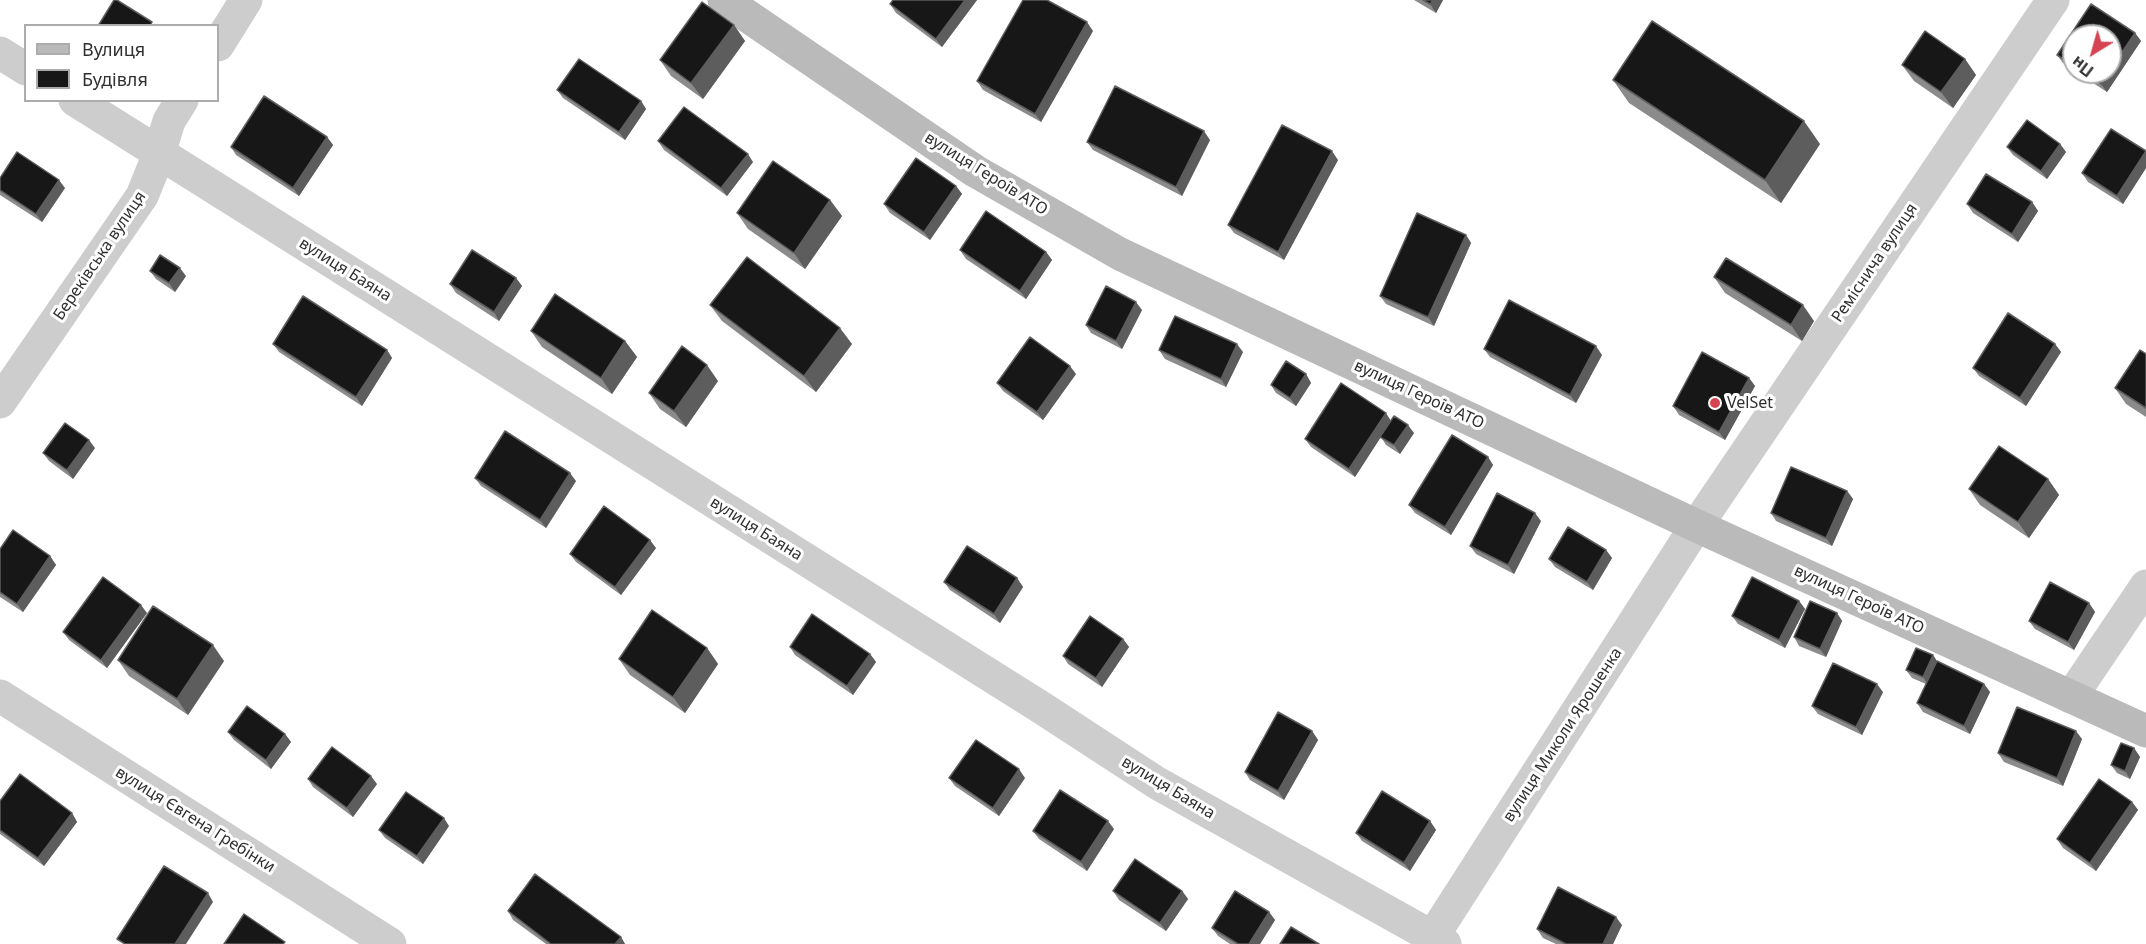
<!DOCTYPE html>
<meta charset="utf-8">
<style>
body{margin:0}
#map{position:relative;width:2146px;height:944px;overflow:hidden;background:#fff;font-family:"Noto Sans",sans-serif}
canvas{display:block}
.legend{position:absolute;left:24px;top:24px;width:195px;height:78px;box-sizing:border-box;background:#fff;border:2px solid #acacac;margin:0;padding:8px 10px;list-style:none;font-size:18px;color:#303030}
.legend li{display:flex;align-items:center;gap:12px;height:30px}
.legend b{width:30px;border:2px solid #acacac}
.north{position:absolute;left:2062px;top:24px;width:60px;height:60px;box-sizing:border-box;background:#fff;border:2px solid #acacac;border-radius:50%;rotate:217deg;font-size:16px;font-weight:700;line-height:24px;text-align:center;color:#303030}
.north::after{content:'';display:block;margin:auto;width:21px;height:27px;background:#d64352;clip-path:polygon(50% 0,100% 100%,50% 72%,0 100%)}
</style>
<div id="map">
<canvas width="2146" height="944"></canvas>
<ul class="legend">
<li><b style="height:8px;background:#bababa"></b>Вулиця</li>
<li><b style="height:16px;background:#171717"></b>Будівля</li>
</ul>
<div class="north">Пн</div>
</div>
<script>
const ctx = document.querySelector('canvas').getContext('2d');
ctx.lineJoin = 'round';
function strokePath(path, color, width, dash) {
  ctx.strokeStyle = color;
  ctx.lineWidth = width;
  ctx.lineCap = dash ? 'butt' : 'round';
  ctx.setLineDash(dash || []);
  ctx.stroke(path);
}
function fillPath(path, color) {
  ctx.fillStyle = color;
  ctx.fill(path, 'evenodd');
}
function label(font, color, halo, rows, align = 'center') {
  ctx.font = font + ' "Noto Sans",sans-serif';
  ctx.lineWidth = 6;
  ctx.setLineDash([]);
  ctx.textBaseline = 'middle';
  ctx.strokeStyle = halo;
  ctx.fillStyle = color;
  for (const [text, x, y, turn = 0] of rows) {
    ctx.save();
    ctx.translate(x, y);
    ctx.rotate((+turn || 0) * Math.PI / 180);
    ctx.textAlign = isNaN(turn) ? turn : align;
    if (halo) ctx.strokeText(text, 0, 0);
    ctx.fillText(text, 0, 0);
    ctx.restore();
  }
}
const street = new Path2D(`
 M218,45L246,0
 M0,53L26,69
 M75,100L1042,708L1157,783L1445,944
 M0,402L142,196L159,154L169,121L182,100
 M0,696L390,944
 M2071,697L2146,586
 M1428,944L1689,537L2053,0`);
const secondary = new Path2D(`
 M724,0L975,171L1120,254L1697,526L2146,731`);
const wall = new Path2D(`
 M893,0H977L942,47L896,13L890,4Z
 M1414,0H1443L1436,13Z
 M2091,4L2135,33L2141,41L2107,92L2076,72H2110V36H2074V70L2063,63L2057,55Z
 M734,25L745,41L703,99L671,76L660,60Z
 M1093,31L1041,122L983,90L977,81Z
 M1965,59L1976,75L1953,108L1914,81L1902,65Z
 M1613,80L1820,144L1781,203L1629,103Z
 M557,90L641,101L646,109L625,140L563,98Z
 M2111,129L2146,152V168L2123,204L2088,182L2082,173Z
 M327,137L333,145L299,196L236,155L231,147Z
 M1210,140L1182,196L1093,150L1087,142Z
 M658,141L753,162L727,196L664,150Z
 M2060,144L2066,152L2047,179L2013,155L2007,147Z
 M1338,160L1284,260L1234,233L1228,225Z
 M0,178L65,188L42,222L0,195Z
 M956,186L962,194L930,240L890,213L884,204Z
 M830,200L842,216L805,269L748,229L737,213Z
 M2032,202L2038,211L2018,242L1973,213L1967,204Z
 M1466,235L1471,243L1434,326L1386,304L1380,296Z
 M960,250L1046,252L1052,260L1026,299L966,259Z
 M150,271L186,276L175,292L156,279Z
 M1714,277L1814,321L1802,341L1725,293Z
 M516,278L522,286L499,321L456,293L450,284Z
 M710,305L852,344L816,392L722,321Z
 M1142,310L1122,349L1091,333L1086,325Z
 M531,331L625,341L637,357L612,394L542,347Z
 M273,344L387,350L392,358L362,406L279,352Z
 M2055,344L2061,352L2026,406L1979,376L1973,368Z
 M1484,349L1602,355L1576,403L1490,357Z
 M1159,350L1243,352L1226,387L1165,359Z
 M2146,354V417L2126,404L2115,388Z
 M1076,374L1043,420L1003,391L997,383Z
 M1306,374L1311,383L1296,406L1276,393L1271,385Z
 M1749,378L1755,386L1725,440L1679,415L1673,406Z
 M718,381L686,427L660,409L649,393Z
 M1391,421L1414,433L1400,454L1386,445L1381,437L1355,477L1311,447L1305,439Z
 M95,448L73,479L49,461L43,453Z
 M1488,457L1493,465L1451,535L1415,513L1409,505Z
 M475,478L576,481L546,528L481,486Z
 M2048,479L2059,495L2029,538L1980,505L1969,489Z
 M1847,491L1853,499L1832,546L1776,521L1771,513Z
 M1541,521L1514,574L1476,554L1470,546Z
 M656,548L621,595L576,562L570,554Z
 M0,549L50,556L56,565L23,612L0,597Z
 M1606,550L1612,558L1593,590L1555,567L1549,559Z
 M1017,578L1023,587L1000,623L950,590L944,582Z
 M1799,601L1805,609L1785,648L1738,624L1732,616Z
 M2089,603L2095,612L2074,650L2035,629L2029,621Z
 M147,613L107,668L69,640L63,632Z
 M1837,613L1842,621L1826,657L1799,646L1794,637Z
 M1123,639L1129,647L1102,687L1068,664L1063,656Z
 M790,647L870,654L876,662L853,695L795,655Z
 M707,648L718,664L685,713L630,675L619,659Z
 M1933,655L1937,661L1984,684L1990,692L1970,734L1923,712L1917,703L1926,684L1912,678L1906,670Z
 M118,660L224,661L188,715L129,676Z
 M1883,692L1862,735L1818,714L1812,706Z
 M1312,731L1318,740L1284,800L1250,780L1245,772Z
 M228,732L285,734L291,742L271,769L234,740Z
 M2082,739L2063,786L2004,762L1998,753Z
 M2134,748L2140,757L2130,779L2117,773L2111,765Z
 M949,778H1025L999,816L955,786Z
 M308,779L377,784L353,817L313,787Z
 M0,801L72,813L77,822L44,866L0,834Z
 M2132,802L2138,810L2096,871L2063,848L2057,839Z
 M1430,821L1436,830L1410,871L1362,841L1356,833Z
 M449,826L423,864L385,838L379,830Z
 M1114,829L1087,871L1039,839L1033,831Z
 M1113,891H1182L1188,899L1166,931L1119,900Z
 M508,911L621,937L625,944H546L513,920Z
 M1269,912L1275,920L1260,944H1230L1218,936L1212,928Z
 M1622,925L1613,944H1556L1543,938L1537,929Z`);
const shadedWall = new Path2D(`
 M965,0H977L942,47L936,39Z
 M1433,0H1443L1436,13L1430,4Z
 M1087,22L1093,31L1041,122L1035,114Z
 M734,25L745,41L703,99L691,83Z
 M2135,33L2141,41L2107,92L2101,84L2109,72H2110V70Z
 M1965,59L1976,75L1953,108L1941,92Z
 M641,101L646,109L625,140L619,132Z
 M1804,121L1820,144L1781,203L1765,180Z
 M1204,131L1210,140L1182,196L1176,187Z
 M327,137L333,145L299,196L293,188Z
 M2060,144L2066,152L2047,179L2041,171Z
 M1332,151L1338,160L1284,260L1278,252Z
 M2146,151V168L2123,204L2117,196Z
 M748,154L753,162L727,196L721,188Z
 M59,180L65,188L42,222L36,214Z
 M956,186L962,194L930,240L924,232Z
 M830,200L842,216L805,269L794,253Z
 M2032,202L2038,211L2018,242L2012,234Z
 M1466,235L1471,243L1434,326L1428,317Z
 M1046,252L1052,260L1026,299L1020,291Z
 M180,268L186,276L175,292L169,283Z
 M516,278L522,286L499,321L494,312Z
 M1136,302L1142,310L1122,349L1116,341Z
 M1803,305L1814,321L1802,341L1791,325Z
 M840,328L852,344L816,392L804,376Z
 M625,341L637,357L612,394L601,378Z
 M1237,344L1243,352L1226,387L1221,379Z
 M2055,344L2061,352L2026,406L2020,398Z
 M1596,346L1602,355L1576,403L1570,395Z
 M387,350L392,358L362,406L356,397Z
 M707,365L718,381L686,427L674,411Z
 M1070,366L1076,374L1043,420L1037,412Z
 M1306,374L1311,383L1296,406L1290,398Z
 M1749,378L1755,386L1725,440L1719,432Z
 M1386,413L1391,421L1355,477L1349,469Z
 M1408,425L1414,433L1400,454L1394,445Z
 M89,440L95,448L73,479L67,470Z
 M1488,457L1493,465L1451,535L1445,527Z
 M570,473L576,481L546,528L540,520Z
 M2048,479L2059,495L2029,538L2018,522Z
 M1847,491L1853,499L1832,546L1826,538Z
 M1535,513L1541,521L1514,574L1508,565Z
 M650,540L656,548L621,595L615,587Z
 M1606,550L1612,558L1593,590L1587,582Z
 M50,556L56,565L23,612L17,604Z
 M1017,578L1023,587L1000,623L994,614Z
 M1799,601L1805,609L1785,648L1779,640Z
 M2089,603L2095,612L2074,650L2068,642Z
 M141,605L147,613L107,668L101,660Z
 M1837,613L1842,621L1826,657L1820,649Z
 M1123,639L1129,647L1102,687L1096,678Z
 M213,645L224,661L188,715L177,699Z
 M707,648L718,664L685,713L673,697Z
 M870,654L876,662L853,695L847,686Z
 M1933,655L1938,663L1929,686L1923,677Z
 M1877,684L1883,692L1862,735L1856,727Z
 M1984,684L1990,692L1970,734L1964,726Z
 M1312,731L1318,740L1284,800L1278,791Z
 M2076,731L2082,739L2063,786L2057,778Z
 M285,734L291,742L271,769L266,760Z
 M2134,748L2140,757L2130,779L2125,771Z
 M1019,769L1025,778L999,816L993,808Z
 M371,776L377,784L353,817L347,808Z
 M2132,802L2138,810L2096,871L2090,863Z
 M72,813L77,822L44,866L38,858Z
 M444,818L449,826L423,864L417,856Z
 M1108,821L1114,829L1087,871L1081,862Z
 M1430,821L1436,830L1410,871L1404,863Z
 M1182,891L1188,899L1166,931L1160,923Z
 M208,893L213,902L186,944H175Z
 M1269,912L1275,920L1260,944H1249Z
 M1616,917L1622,925L1613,944H1603Z
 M621,937L625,944H615Z`);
const building = new Path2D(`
 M114,0H117L152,22L150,26H98Z
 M893,0H965L936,39L890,4Z
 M1023,0H1047L1087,22L1035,114L977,81Z
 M1423,0H1433L1430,4Z
 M702,2L734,25L691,83L660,60Z
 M2091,4L2135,33L2110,70V36H2074V66L2057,55Z
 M1652,21L1804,121L1765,180L1613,80Z
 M1925,31L1965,59L1941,92L1902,65Z
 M579,59L641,101L619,132L557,90Z
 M2083,72H2109L2101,84Z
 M1115,86L1204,131L1176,187L1087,142Z
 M264,96L327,137L293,188L231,147Z
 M684,107L748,154L721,188L658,141Z
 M2027,120L2060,144L2041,171L2007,147Z
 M1282,125L1332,151L1278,252L1228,225Z
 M2111,129L2146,151L2117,196L2082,173Z
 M17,152L59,180L36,214L0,190V178Z
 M916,158L956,186L924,232L884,204Z
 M773,161L830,200L794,253L737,213Z
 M1986,174L2032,202L2012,234L1967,204Z
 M986,211L1046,252L1020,291L960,250Z
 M1417,213L1466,235L1428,317L1380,296Z
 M472,250L516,278L494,312L450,284Z
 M160,255L180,268L169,283L150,271Z
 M747,257L840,328L804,376L710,305Z
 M1726,258L1803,305L1791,325L1714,277Z
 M1106,286L1136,302L1116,341L1086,325Z
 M555,294L625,341L601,378L531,331Z
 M303,296L387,350L356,397L273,344Z
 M1509,300L1596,346L1570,395L1484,349Z
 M2008,313L2055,344L2020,398L1973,368Z
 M1175,316L1237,344L1221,379L1159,350Z
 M1030,337L1070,366L1037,412L997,383Z
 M682,346L707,365L674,411L649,393Z
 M2140,350L2146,354V408L2115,388Z
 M1702,352L1749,378L1719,432L1673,406Z
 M1286,361L1306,374L1290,398L1271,385Z
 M1341,383L1386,413L1349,469L1305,439Z
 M1394,416L1408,425L1394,445L1380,437Z
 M65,423L89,440L67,470L43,453Z
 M505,431L570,473L540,520L475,478Z
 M1452,435L1488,457L1445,527L1409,505Z
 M1999,446L2048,479L2018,522L1969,489Z
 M1791,467L1847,491L1826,538L1771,513Z
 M1497,493L1535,513L1508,565L1470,546Z
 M604,506L650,540L615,587L570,554Z
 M1568,527L1606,550L1587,582L1549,559Z
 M13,530L50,556L17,604L0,592V549Z
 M967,546L1017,578L994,614L944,582Z
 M103,577L141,605L101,660L63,632Z
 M1752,577L1799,601L1779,640L1732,616Z
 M2050,582L2089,603L2068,642L2029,621Z
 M1810,601L1837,613L1820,649L1794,637Z
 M153,606L213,645L177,699L118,660Z
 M652,610L707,648L673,697L619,659Z
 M812,614L870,654L847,686L790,647Z
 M1090,616L1123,639L1096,678L1063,656Z
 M1916,648L1933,655L1923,677L1906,670Z
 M1937,661L1984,684L1964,726L1917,703Z
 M1833,663L1877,684L1856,727L1812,706Z
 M247,706L285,734L266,760L228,732Z
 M2017,707L2076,731L2057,778L1998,753Z
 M1278,712L1312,731L1278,791L1245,772Z
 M976,740L1019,769L993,808L949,778Z
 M2121,743L2134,748L2125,771L2111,765Z
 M332,747L371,776L347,808L308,779Z
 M20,774L72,813L38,858L0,830V801Z
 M2099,779L2132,802L2090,863L2057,839Z
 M1060,790L1108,821L1081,862L1033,831Z
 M1382,791L1430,821L1404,863L1356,833Z
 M406,792L444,818L417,856L379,830Z
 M1135,859L1182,891L1160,923L1113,891Z
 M164,866L208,893L175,944H125L117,939Z
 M535,874L621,937L615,944H551L508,911Z
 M1558,887L1616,917L1603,944H1566L1537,929Z
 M1235,891L1269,912L1249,944H1238L1212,928Z
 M244,914L285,942L283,944H224Z
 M1291,927L1319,944H1280Z`);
const markers = [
 [1715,403,6,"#d64352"]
];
const streetNames = [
 ["вулиця Героїв АТО",986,174,32],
 ["Береківська вулиця",100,256,-56],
 ["Реміснича вулиця",1875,263,-56],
 ["вулиця Баяна",345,270,32],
 ["вулиця Героїв АТО",1419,395,25],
 ["вулиця Баяна",756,529,32],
 ["вулиця Героїв АТО",1859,600,25],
 ["вулиця Миколи Ярошенка",1563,735,-57],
 ["вулиця Баяна",1168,788,31],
 ["вулиця Євгена Гребінки",195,820,32]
];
const poiNames = [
 ["VelSet",1727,403]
];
strokePath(street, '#cdcdcd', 33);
strokePath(secondary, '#bababa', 33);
fillPath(wall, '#8b8b8b');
fillPath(shadedWall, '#5d5d5d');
fillPath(building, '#171717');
strokePath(building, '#5d5d5d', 1.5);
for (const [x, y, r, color] of markers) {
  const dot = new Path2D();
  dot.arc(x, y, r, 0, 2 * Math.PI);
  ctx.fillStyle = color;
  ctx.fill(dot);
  strokePath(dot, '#fff', 2);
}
label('16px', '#303030', '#fff', streetNames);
label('16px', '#303030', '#fff', poiNames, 'left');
</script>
